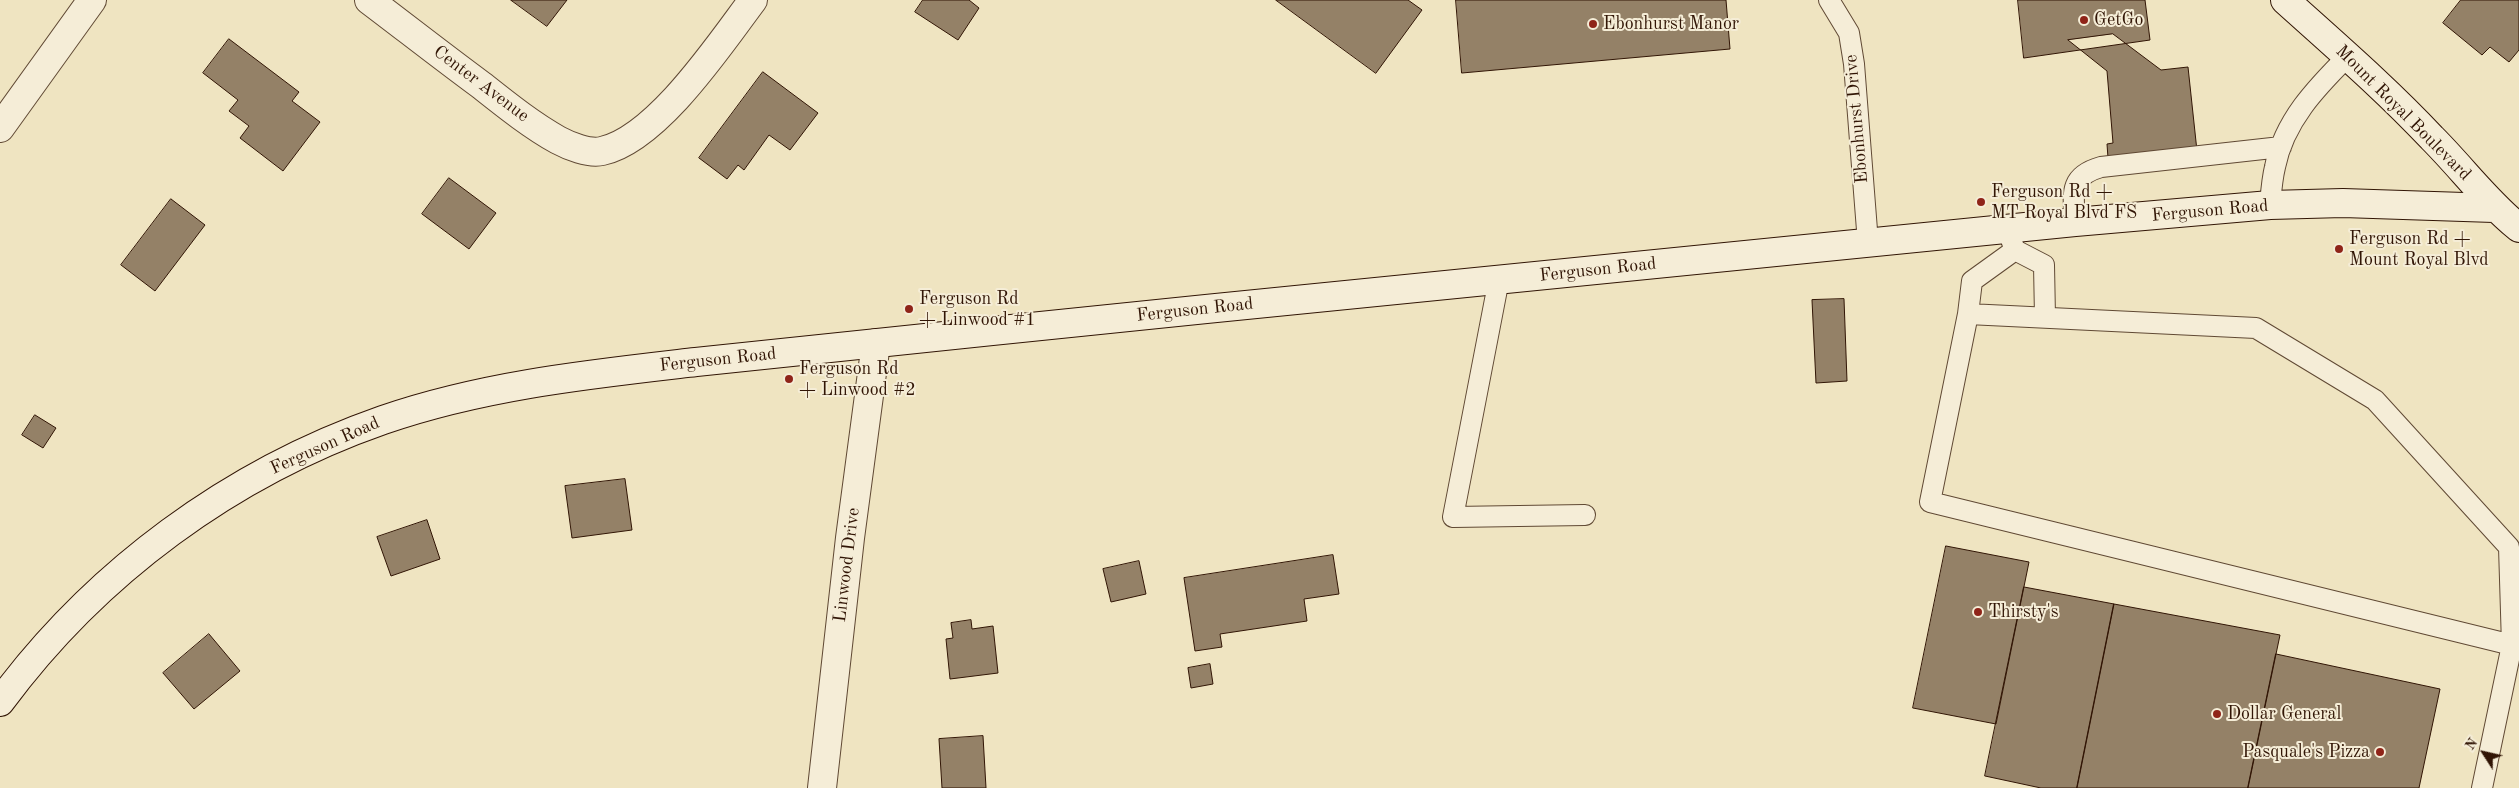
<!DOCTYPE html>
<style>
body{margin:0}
#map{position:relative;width:2519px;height:788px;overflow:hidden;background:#efe4c1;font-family:"Old Standard TT",serif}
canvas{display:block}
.north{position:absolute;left:2459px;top:728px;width:50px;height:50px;-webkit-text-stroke:4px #f5edd7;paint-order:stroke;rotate:305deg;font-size:14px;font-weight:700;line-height:20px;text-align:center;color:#311505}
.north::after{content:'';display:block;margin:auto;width:18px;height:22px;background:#311505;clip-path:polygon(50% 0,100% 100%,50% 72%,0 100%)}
</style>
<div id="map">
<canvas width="2519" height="788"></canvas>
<div class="north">N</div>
</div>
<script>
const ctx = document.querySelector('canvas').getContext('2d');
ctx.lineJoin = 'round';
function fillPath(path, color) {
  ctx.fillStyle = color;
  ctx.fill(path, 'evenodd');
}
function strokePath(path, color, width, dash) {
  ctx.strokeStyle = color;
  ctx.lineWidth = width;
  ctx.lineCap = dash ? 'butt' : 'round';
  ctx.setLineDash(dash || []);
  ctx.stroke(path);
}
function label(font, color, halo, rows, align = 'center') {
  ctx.font = font + ' "Old Standard TT",serif';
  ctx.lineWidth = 4;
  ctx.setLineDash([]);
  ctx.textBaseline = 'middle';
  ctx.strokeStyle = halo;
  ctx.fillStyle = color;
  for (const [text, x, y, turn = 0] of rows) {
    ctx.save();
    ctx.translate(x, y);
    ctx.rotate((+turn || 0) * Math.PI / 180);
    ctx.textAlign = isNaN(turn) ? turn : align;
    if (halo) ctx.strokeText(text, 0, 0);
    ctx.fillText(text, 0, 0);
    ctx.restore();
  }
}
const building = new Path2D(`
 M511,0H567L547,26Z
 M923,0H969L979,8L958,40L915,12Z
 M1276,0H1408L1422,10L1376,73Z
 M1456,0H1726L1730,49L1462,73Z
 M2018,0H2145L2150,40L2024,58Z
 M2461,0H2519V50L2509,62L2490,47L2482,55L2443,23Z
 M2113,34L2161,70L2188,67L2197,151L2108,158L2107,144L2113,143L2107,71L2068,40Z
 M229,39L299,92L292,101L320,122L283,171L240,138L249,126L229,111L238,100L203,73Z
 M763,72L818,113L790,150L769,135L744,170L738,165L727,179L699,158Z
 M449,178L496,213L469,249L422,214Z
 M171,199L205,225L155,291L121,265Z
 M1844,299L1847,381L1816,383L1812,300Z
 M35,415L56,428L43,448L22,435Z
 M625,479L632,530L572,538L565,486Z
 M427,520L440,559L391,576L377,537Z
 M1946,546L2029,562L1996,724L1913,708Z
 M1333,555L1339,594L1304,599L1307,621L1220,634L1222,647L1195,651L1184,578Z
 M1139,561L1146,594L1111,602L1103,569Z
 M2024,587L2114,604L2077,788H2041L1985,776Z
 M2114,604L2280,635L2248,788H2077Z
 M971,620L972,629L993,626L998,673L950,679L946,639L953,638L951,623Z
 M209,634L240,671L194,709L163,673Z
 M2276,654L2440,689L2419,788H2248Z
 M1210,664L1213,684L1191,688L1188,668Z
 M983,736L986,788H942L939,739Z`);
const lane = new Path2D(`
 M1829,0L1849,33L1854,64L1868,243
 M2270,205C2271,193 2272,179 2275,167C2284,121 2316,88 2348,56
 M2075,222C2073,193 2069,176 2101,167L2281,147
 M2015,250L2044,265L2045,317
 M1499,279L1453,517L1585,515
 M1968,314L2256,328L2375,400L2509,547L2512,645L1930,502L1968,314L1972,281L2015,250L2007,229
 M2482,788L2512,645L2519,647`);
const street = new Path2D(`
 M369,0C406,28 443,57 481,85C505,104 531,125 558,140C569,146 589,154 602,151C657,139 720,44 753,0
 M0,128L92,0
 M822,788L850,538L876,343`);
const secondary = new Path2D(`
 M2285,0C2335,45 2386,89 2432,138C2462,168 2486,201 2519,228
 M0,702C96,572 231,473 383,420C484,385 592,374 696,362C795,352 893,341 992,331C1353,294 1714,256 2075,222L2270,205L2343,203L2494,208`);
const markers = [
 [2084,20,5,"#8f2418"],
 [1593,24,5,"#8f2418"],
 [1981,202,5,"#8f2418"],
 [2339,249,5,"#8f2418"],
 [909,309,5,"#8f2418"],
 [789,379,5,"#8f2418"],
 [1978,612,5,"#8f2418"],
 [2217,714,5,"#8f2418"],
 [2380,752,5,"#8f2418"]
];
const poiNames = [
 ["GetGo",2094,20],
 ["Ebonhurst Manor",1603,24],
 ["Ferguson Rd +",1991,192],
 ["MT Royal Blvd FS",1991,213],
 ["Ferguson Rd +",2349,239],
 ["Mount Royal Blvd",2349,260],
 ["Ferguson Rd",919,299],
 ["+ Linwood #1",919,320],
 ["Ferguson Rd",799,369],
 ["+ Linwood #2",799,390],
 ["Thirsty's",1988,612],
 ["Dollar General",2227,714],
 ["Pasquale's Pizza",2370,752,"right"]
];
const streetNames = [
 ["Center Avenue",481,84,37],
 ["Mount Royal Boulevard",2403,113,45],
 ["Ebonhurst Drive",1857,119,-95],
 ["Ferguson Road",2210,211,-5],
 ["Ferguson Road",1598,270,-6],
 ["Ferguson Road",1195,310,-6],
 ["Ferguson Road",718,360,-6],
 ["Ferguson Road",325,446,-24],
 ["Linwood Drive",847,565,-83]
];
fillPath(building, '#948167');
strokePath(building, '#311505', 1);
strokePath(lane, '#604934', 22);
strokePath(street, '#604934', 30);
strokePath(secondary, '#311505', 30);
strokePath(lane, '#f5edd7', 20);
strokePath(street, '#f5edd7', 28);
strokePath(secondary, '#f5edd7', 28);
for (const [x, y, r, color] of markers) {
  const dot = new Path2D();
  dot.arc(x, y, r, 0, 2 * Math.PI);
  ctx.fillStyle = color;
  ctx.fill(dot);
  strokePath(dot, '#f5edd7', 2);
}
label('18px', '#311505', '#f5edd7', poiNames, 'left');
label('18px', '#311505', '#f5edd7', streetNames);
</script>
